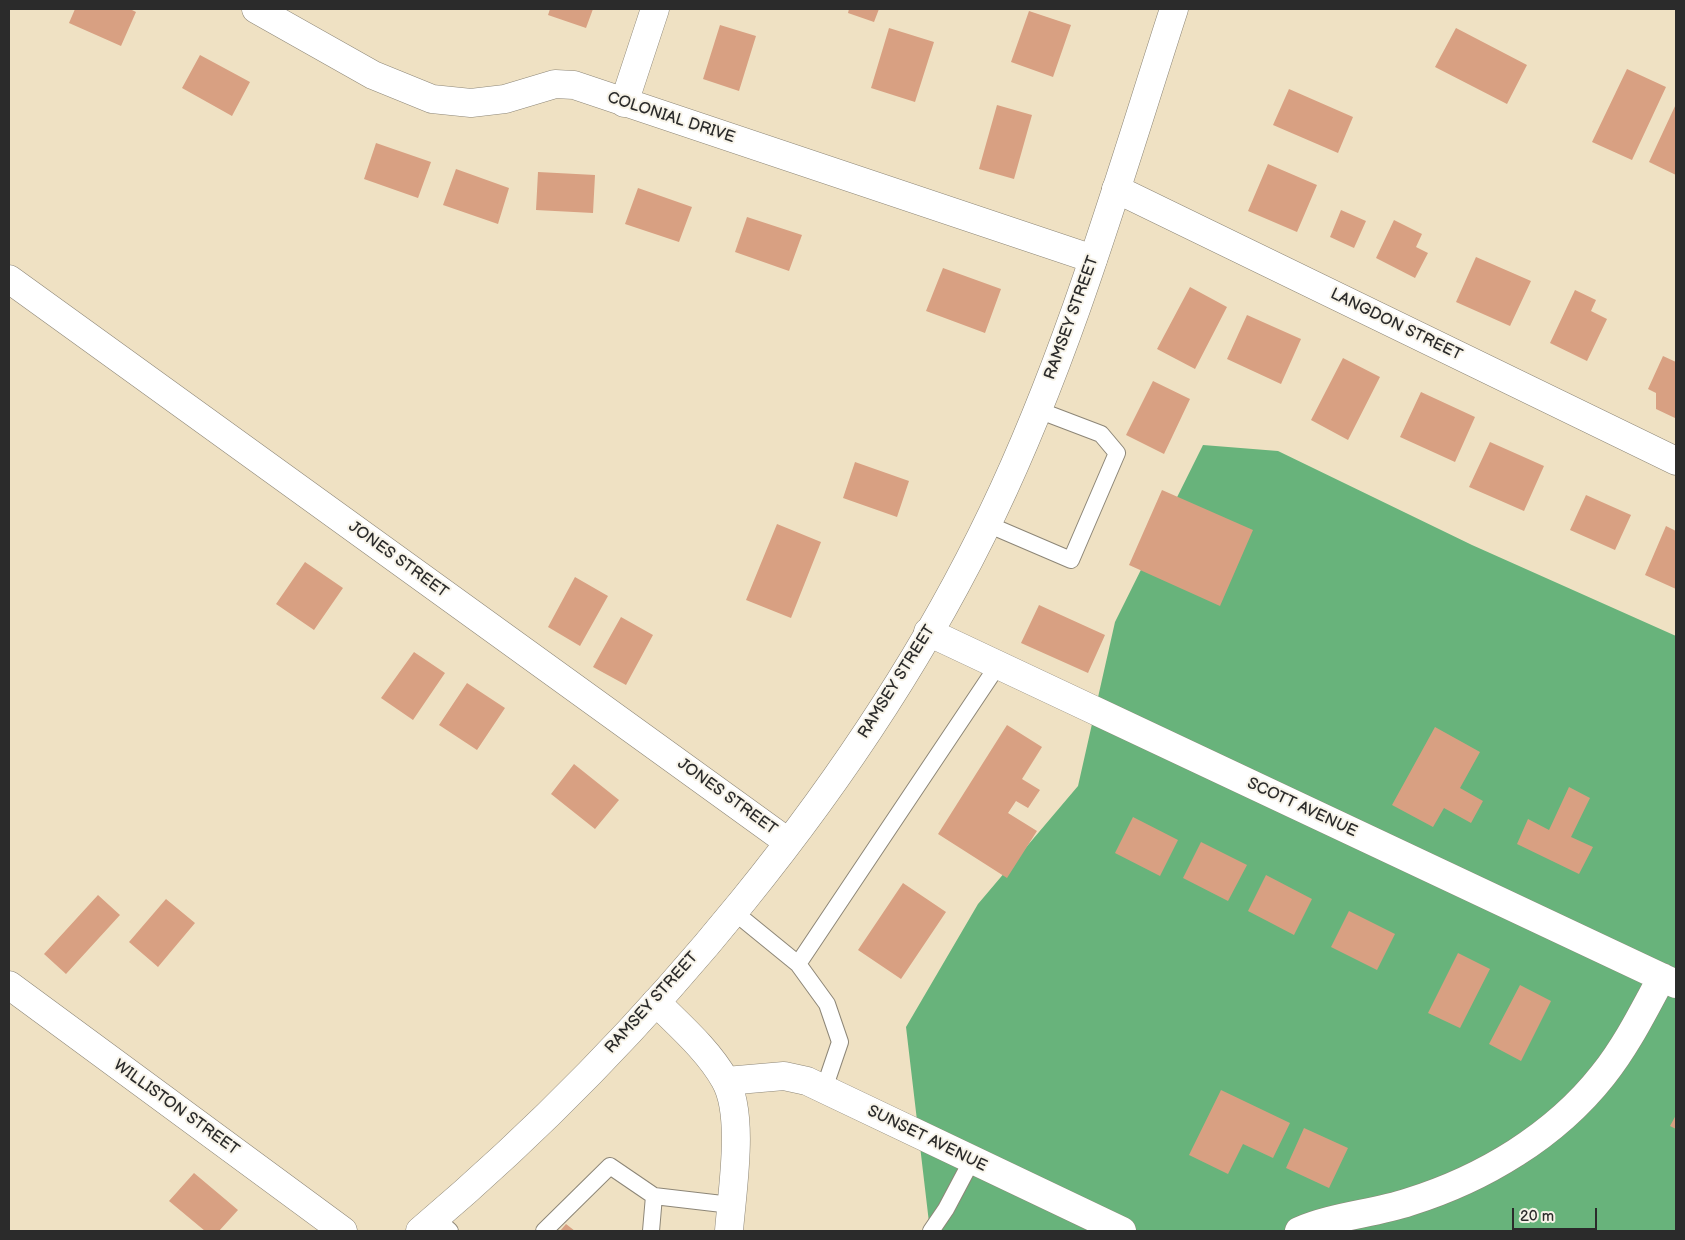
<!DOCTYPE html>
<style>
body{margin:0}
#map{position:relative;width:1685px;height:1240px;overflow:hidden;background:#efe1c3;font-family:"Balsamiq Sans",sans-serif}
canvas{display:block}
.frame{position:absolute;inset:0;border:10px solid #2b2b2b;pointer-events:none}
.scale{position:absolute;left:1512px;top:1208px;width:85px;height:22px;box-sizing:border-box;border:2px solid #2b2b2b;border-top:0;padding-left:6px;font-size:15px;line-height:18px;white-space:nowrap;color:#2b2b2b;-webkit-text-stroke:4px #f7f3e8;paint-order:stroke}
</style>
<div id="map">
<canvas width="1685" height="1240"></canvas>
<div class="frame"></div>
<div class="scale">20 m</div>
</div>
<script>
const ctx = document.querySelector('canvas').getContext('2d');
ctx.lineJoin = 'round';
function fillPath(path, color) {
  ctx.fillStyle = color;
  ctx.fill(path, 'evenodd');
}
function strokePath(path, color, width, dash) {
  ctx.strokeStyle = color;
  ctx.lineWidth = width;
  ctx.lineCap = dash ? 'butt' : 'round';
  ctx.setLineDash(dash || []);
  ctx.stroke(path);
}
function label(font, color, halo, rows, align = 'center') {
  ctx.font = font + ' "Balsamiq Sans",sans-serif';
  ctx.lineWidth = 4;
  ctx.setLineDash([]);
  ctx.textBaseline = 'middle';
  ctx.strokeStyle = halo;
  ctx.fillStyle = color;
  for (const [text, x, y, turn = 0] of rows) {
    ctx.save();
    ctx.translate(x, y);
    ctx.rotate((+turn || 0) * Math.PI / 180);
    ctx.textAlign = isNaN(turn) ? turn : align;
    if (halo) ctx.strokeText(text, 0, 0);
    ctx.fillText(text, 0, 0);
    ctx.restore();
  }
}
const forest = new Path2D(`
 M1203,445L1278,451L1472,545L1676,636V1231H930L906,1027L978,904L1078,786L1115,622Z`);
const building = new Path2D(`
 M75,9H130L136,12L121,46L69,23Z
 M550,9H593L586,28L548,15Z
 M849,9H879L874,22L848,13Z
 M1029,11L1071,25L1053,77L1011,62Z
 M720,25L756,36L739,91L703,79Z
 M889,28L934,42L915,102L871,88Z
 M1456,28L1527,65L1507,104L1435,67Z
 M200,55L250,82L232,116L182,88Z
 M1627,69L1666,87L1632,160L1592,142Z
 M1289,89L1353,117L1338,153L1273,125Z
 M1676,104V175L1649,162Z
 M997,105L1032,115L1014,179L979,169Z
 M376,143L431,162L418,198L364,179Z
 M1268,164L1317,185L1297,232L1248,211Z
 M456,169L509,188L498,224L443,205Z
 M538,172L595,175L593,213L536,210Z
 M638,188L692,207L679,242L625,224Z
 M1341,210L1366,221L1354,248L1330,237Z
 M747,217L802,235L789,271L735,252Z
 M1394,220L1422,234L1416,247L1428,253L1415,278L1376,258Z
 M1476,257L1531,281L1510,326L1456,302Z
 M943,268L1001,289L985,333L926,311Z
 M1190,287L1227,307L1195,369L1157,349Z
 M1575,290L1596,300L1591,311L1607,319L1587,361L1550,343Z
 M1247,315L1301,339L1281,384L1227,359Z
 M1663,356L1676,362L1675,418L1656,409V393L1648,389Z
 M1343,358L1380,377L1348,440L1311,420Z
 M1153,381L1190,399L1164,454L1126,435Z
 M1421,392L1475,417L1455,462L1400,437Z
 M1490,442L1544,466L1524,511L1469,487Z
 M855,462L909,481L897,517L843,498Z
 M1162,490L1253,530L1220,606L1129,565Z
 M1586,495L1631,515L1615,550L1570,530Z
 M777,524L821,542L791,618L746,600Z
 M1666,526L1676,531V589L1645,575Z
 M305,562L343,588L314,630L276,604Z
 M575,577L608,596L580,646L548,627Z
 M1039,605L1105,635L1088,673L1021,643Z
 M621,617L653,635L626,685L593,667Z
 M414,652L445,673L413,720L381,698Z
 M467,683L505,708L477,750L439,725Z
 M1007,725L1042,747L1022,779L1040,790L1028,808L1016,801L1008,813L1037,831L1007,878L938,834Z
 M1435,727L1480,752L1460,788L1483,801L1471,823L1444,808L1433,827L1392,805Z
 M574,764L619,800L595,829L551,794Z
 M1569,787L1590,798L1571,837L1593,847L1579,874L1517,844L1528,819L1549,830Z
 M1133,817L1178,840L1160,876L1115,853Z
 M1201,842L1247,865L1228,901L1183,878Z
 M1266,875L1312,899L1294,935L1248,911Z
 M903,883L946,912L901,979L858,950Z
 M98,895L120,915L66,974L44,954Z
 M166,899L195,923L158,967L129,942Z
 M1349,911L1395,934L1377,970L1331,947Z
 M1458,953L1490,969L1460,1028L1428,1013Z
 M1520,985L1551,1001L1521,1061L1489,1044Z
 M1221,1090L1290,1123L1273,1158L1243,1144L1228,1174L1189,1155Z
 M1676,1115V1129L1670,1126Z
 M1304,1128L1348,1148L1329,1188L1286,1168Z
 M194,1173L238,1210L219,1231H205L169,1201Z
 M566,1224L575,1231H560Z`);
const lane = new Path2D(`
 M987,524L1071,560L1117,453L1101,434L1038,410
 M733,911L798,964
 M824,1089L840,1042L827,1004L798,964L998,665
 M654,1196L731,1205
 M436,1218L450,1231
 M544,1231L610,1166L654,1196L651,1231
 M931,1231L946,1209L972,1160`);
const street = new Path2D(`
 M256,9L373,75L432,99L471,103L505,99L555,84L574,85L1093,259
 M624,103L655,9
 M9,279L788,842
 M928,632L1676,984
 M9,985L343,1231
 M726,1081L784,1076L807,1081L1122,1231
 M1299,1231C1333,1216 1373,1214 1409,1202C1483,1179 1555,1136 1603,1075C1627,1045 1644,1010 1662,977`);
const secondary = new Path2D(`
 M1116,189L1676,461
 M656,1002C680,1026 708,1050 725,1080C745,1115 732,1191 729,1231`);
const primary = new Path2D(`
 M420,1231C646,1040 865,780 993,512C1070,351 1119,179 1174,9`);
const streetNames = [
 ["COLONIAL DRIVE",671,118,18],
 ["RAMSEY STREET",1072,318,-70],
 ["LANGDON STREET",1396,325,26],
 ["JONES STREET",398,560,36],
 ["RAMSEY STREET",897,682,-58],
 ["JONES STREET",727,797,36],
 ["SCOTT AVENUE",1302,808,25],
 ["RAMSEY STREET",652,1003,-48],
 ["WILLISTON STREET",176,1108,36],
 ["SUNSET AVENUE",927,1139,26]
];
fillPath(forest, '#68b37b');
fillPath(building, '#d8a082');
strokePath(lane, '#8d8677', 18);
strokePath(street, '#8d8677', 29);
strokePath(secondary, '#8d8677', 29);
strokePath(primary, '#8d8677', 29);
strokePath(lane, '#fff', 16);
strokePath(street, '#fff', 28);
strokePath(secondary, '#fff', 28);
strokePath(primary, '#fff', 28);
label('16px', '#2b2b2b', '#f7f3e8', streetNames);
</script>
